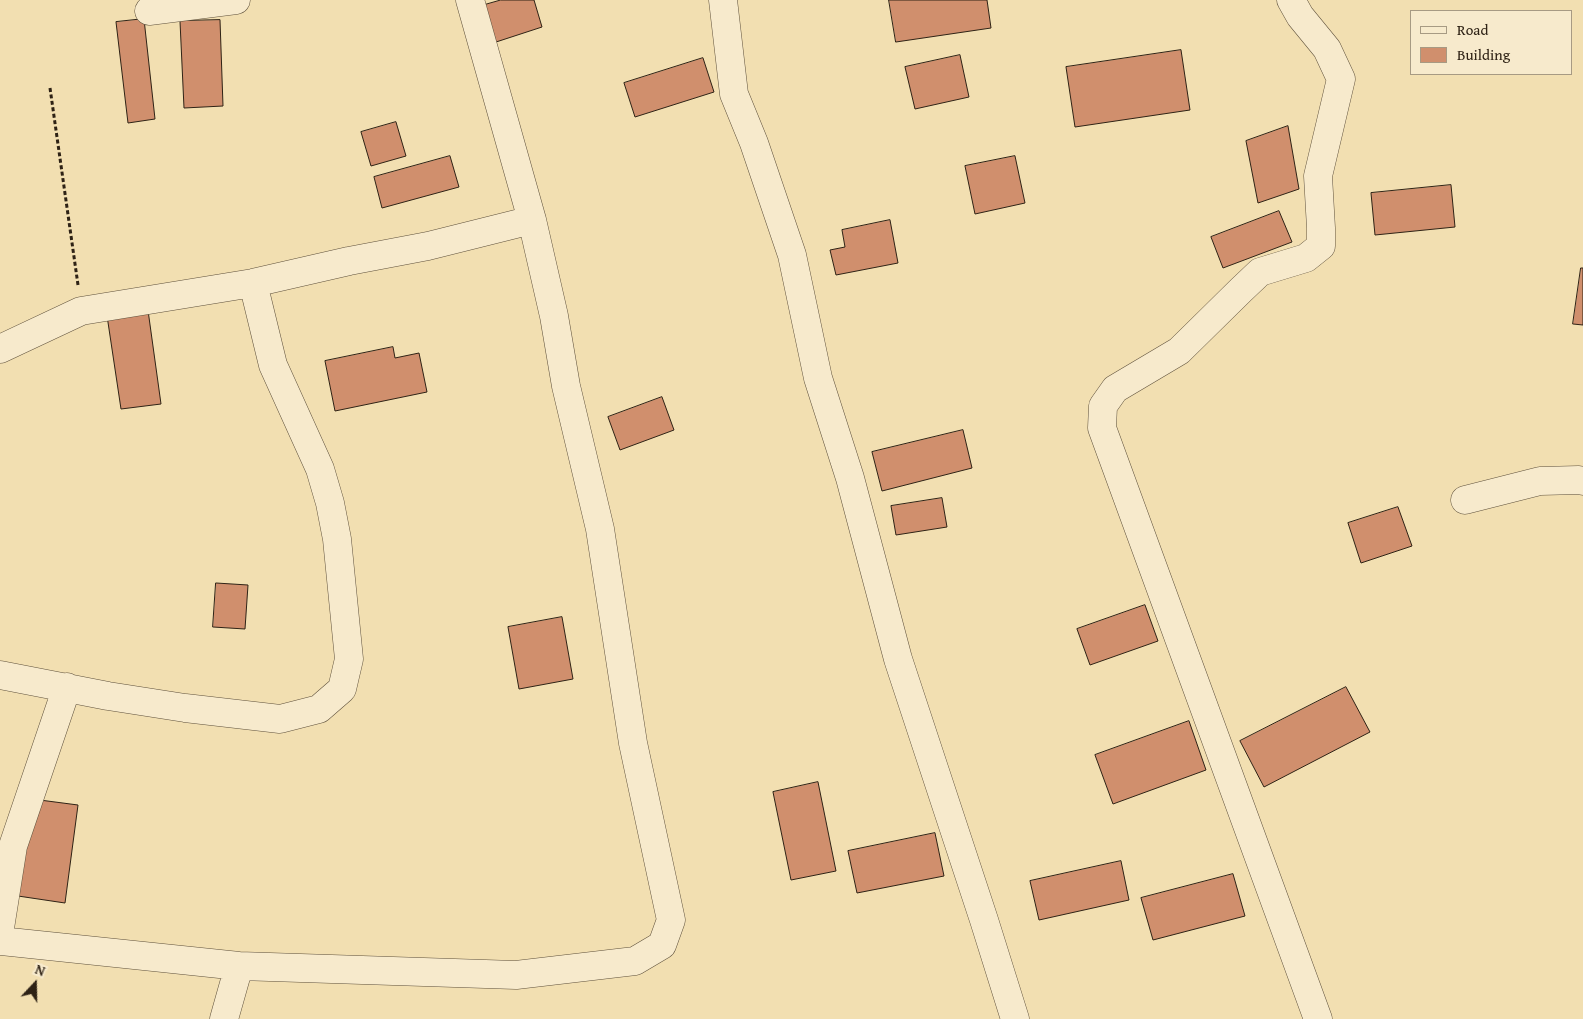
<!DOCTYPE html>
<style>
body{margin:0}
#map{position:relative;width:1583px;height:1019px;overflow:hidden;background:#f2dfb1;font-family:"Gentium Book Plus",serif}
canvas{display:block}
.legend{position:absolute;left:1410px;top:10px;width:162px;height:65px;box-sizing:border-box;background:#f7eacc;border:1px solid #a79a83;margin:0;padding:6px 9px;list-style:none;font-size:15px;color:#2e2215}
.legend li{display:flex;align-items:center;gap:10px;height:25px}
.legend b{width:25px;border:1px solid #a79a83}
.north{position:absolute;left:10px;top:959px;width:50px;height:50px;-webkit-text-stroke:4px #f7eacc;paint-order:stroke;rotate:21deg;font-size:14px;font-weight:700;line-height:20px;text-align:center;color:#2e2215}
.north::after{content:'';display:block;margin:auto;width:18px;height:22px;background:#2e2215;clip-path:polygon(50% 0,100% 100%,50% 72%,0 100%)}
</style>
<div id="map">
<canvas width="1583" height="1019"></canvas>
<ul class="legend">
<li><b style="height:6px;background:#f7eacc"></b>Road</li>
<li><b style="height:14px;background:#d08f6d"></b>Building</li>
</ul>
<div class="north">N</div>
</div>
<script>
const ctx = document.querySelector('canvas').getContext('2d');
ctx.lineJoin = 'round';
function fillPath(path, color) {
  ctx.fillStyle = color;
  ctx.fill(path, 'evenodd');
}
function strokePath(path, color, width, dash) {
  ctx.strokeStyle = color;
  ctx.lineWidth = width;
  ctx.lineCap = dash ? 'butt' : 'round';
  ctx.setLineDash(dash || []);
  ctx.stroke(path);
}
const building = new Path2D(`
 M501,0H534L542,27L493,43L481,6Z
 M889,0H987L991,28L896,42Z
 M144,19L155,119L128,123L116,22Z
 M220,20L223,106L184,108L180,21Z
 M1181,50L1190,110L1075,127L1066,67Z
 M960,55L969,97L915,109L905,67Z
 M703,58L714,92L635,117L624,83Z
 M396,122L406,156L371,166L361,132Z
 M1288,126L1299,189L1258,203L1246,141Z
 M450,156L459,187L382,208L374,177Z
 M1015,156L1025,203L975,214L965,166Z
 M1451,185L1455,227L1375,235L1371,193Z
 M1279,211L1292,242L1223,268L1211,237Z
 M890,220L898,263L836,275L830,250L845,247L842,230Z
 M1581,268H1583V325L1573,324Z
 M147,303L161,404L121,409L106,309Z
 M393,347L395,358L419,353L427,392L335,411L325,361Z
 M662,397L674,430L620,450L608,417Z
 M963,430L972,468L882,491L872,452Z
 M942,498L947,527L896,535L891,506Z
 M1398,507L1412,546L1361,563L1348,523Z
 M216,583L248,585L245,629L213,627Z
 M1145,605L1158,641L1090,665L1077,629Z
 M562,617L573,679L519,689L508,627Z
 M1346,687L1370,732L1264,787L1240,741Z
 M1189,721L1206,770L1113,804L1095,755Z
 M818,782L836,871L791,880L773,792Z
 M32,799L78,805L65,903L18,896Z
 M935,833L944,876L857,893L848,851Z
 M1121,861L1129,900L1039,920L1030,881Z
 M1233,874L1245,916L1153,940L1141,898Z`);
const path = new Path2D(`
 M50,88L78,285`);
const minor = new Path2D(`
 M723,0L734,94L754,143L792,255L818,378L850,478L898,659L984,920L1015,1019
 M1291,0L1300,16L1327,49L1341,79L1318,176L1321,228V246L1306,258L1260,272L1241,290L1179,351L1115,389L1103,406L1102,428L1318,1019
 M149,11L236,0
 M0,349L81,311L253,283L349,261L428,246L532,220
 M1465,500L1540,481L1579,480L1583,481
 M0,675L108,696L185,708L280,719L319,709L342,689L349,659L337,539L330,503L320,469L273,365L253,283
 M0,928L13,846L67,687
 M0,941L239,966L516,975L635,961L662,945L671,920L633,743L600,529L566,386L554,316L532,220L470,0
 M224,1019L239,966`);
fillPath(building, '#d08f6d');
strokePath(building, '#2e2215', 1);
strokePath(minor, '#5f513c', 29);
strokePath(path, '#2e2215', 3, [4, 2.5]);
strokePath(minor, '#f7eacc', 28);
</script>
